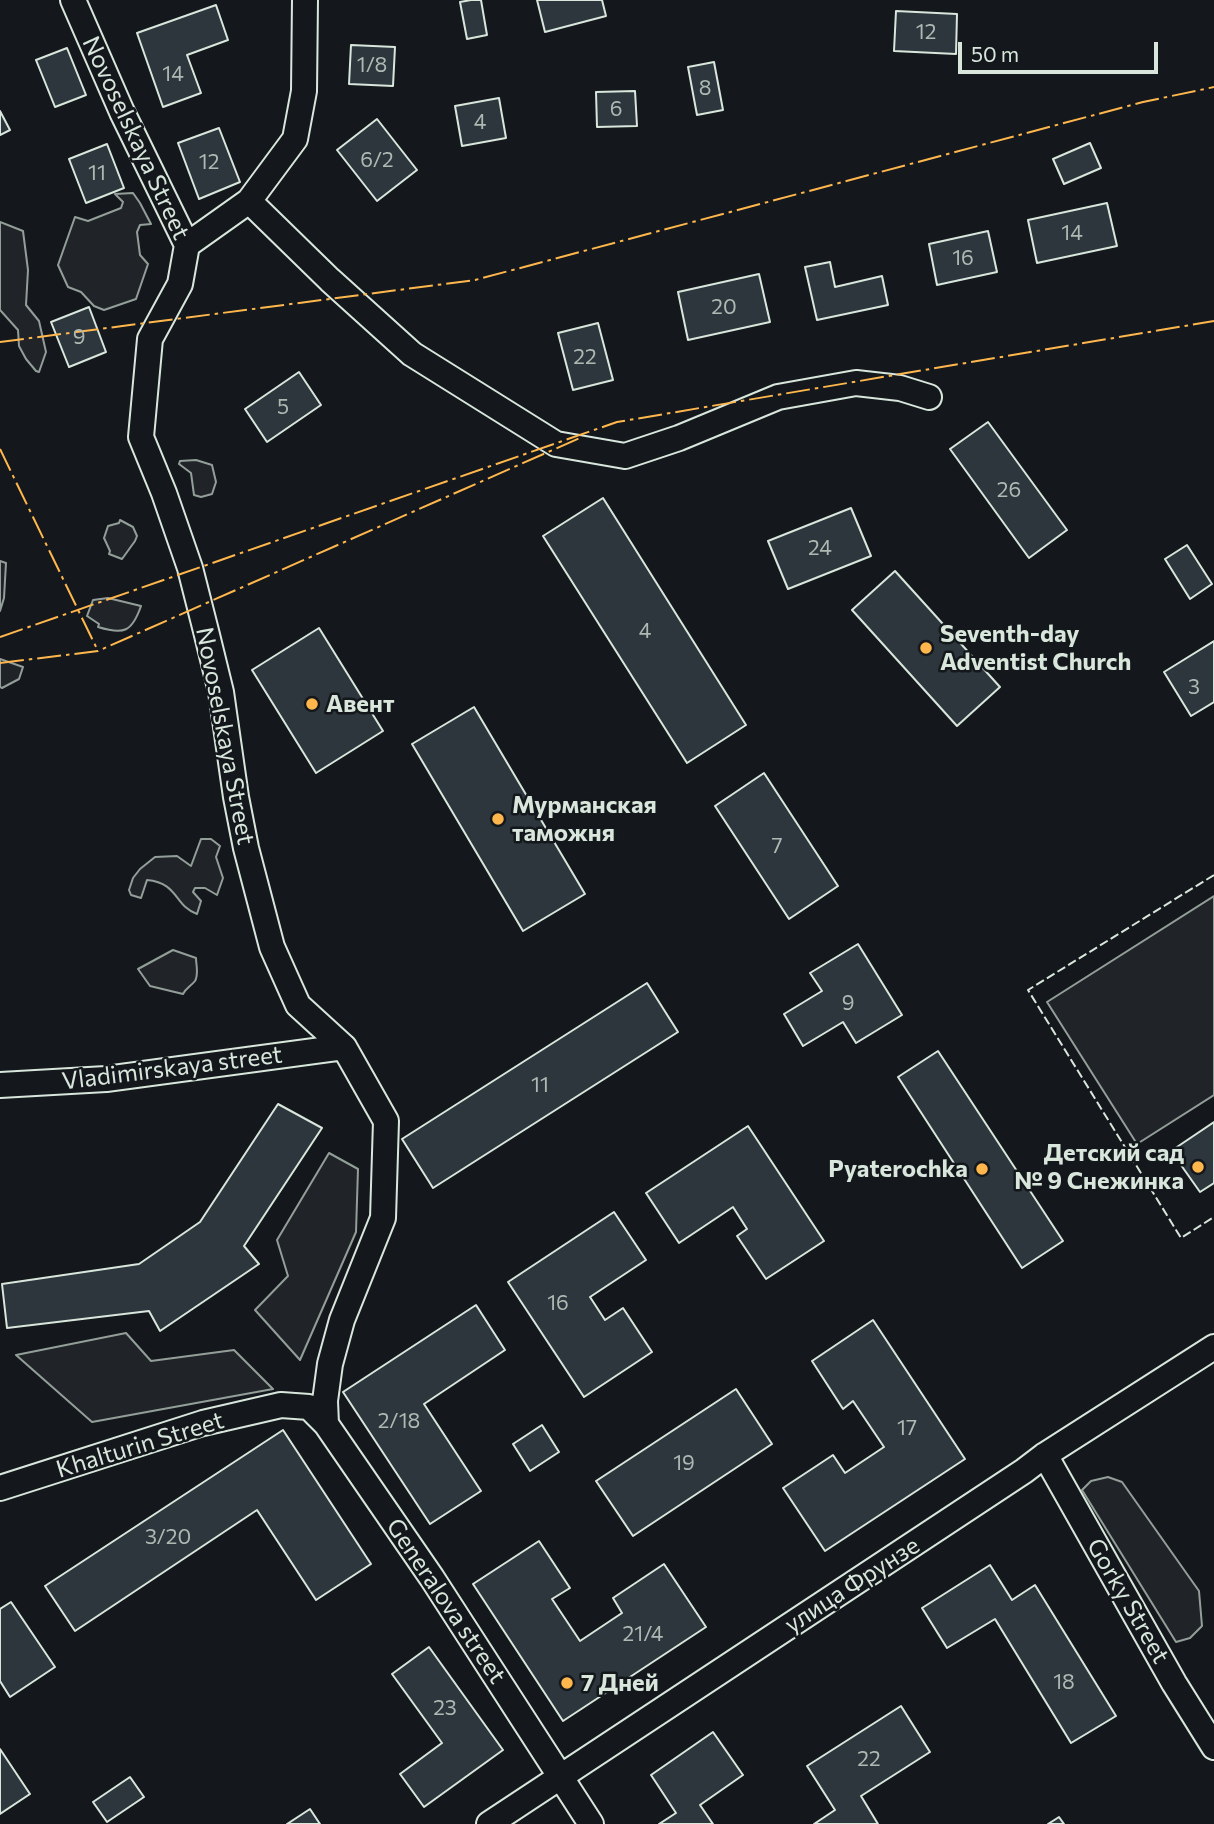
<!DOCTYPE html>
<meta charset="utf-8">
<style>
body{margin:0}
#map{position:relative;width:1214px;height:1824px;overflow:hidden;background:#14181c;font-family:Commissioner,sans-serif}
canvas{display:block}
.scale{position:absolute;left:958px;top:42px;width:200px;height:32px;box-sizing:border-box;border:4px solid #d8e6dc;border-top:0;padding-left:9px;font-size:21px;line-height:24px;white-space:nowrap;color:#d8e6dc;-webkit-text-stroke:5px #14181c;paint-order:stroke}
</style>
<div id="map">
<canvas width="1214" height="1824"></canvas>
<div class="scale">50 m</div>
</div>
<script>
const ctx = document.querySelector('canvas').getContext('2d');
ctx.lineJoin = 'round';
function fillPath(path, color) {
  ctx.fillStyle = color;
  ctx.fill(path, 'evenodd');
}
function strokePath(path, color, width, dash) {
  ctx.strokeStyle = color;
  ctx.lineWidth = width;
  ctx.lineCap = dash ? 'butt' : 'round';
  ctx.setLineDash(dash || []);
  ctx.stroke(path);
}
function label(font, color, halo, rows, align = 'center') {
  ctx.font = font + ' Commissioner,sans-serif';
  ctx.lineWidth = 5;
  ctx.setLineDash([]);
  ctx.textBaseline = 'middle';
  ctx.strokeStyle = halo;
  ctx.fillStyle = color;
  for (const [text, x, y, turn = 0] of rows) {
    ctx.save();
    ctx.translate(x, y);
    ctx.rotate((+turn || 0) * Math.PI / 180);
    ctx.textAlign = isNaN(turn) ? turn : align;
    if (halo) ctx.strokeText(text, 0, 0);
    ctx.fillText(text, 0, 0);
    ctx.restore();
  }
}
const green = new Path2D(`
 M133,193L140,203L151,224L140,225L137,232L140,255L148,264L136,299L104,310L94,306L81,292L68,287L58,265L75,217L88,221L121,208L123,202L115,194Z
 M0,222L23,231L28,270L26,305L39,321L46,352L39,372L36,371L26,359L19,346L18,330L0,310Z
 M196,460L212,465L216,482L212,494L201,497L194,495L191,473L179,464L180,461Z
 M120,520L133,527L137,536L135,541L122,559L109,554L110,551L104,538L108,526L119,523Z
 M0,561L6,563L4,598L0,611Z
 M108,598L141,606C132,632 124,635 98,627L99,624L87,616L93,600Z
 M0,659L23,667L19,679L2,688L0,687Z
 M201,839H211L220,846L216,857L223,878L217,895L205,888H195L193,892L201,901L197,914C174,906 179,883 147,880L141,898L131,895L129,890L133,878L140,869L155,857L177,856L191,866Z
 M1214,896V1095L1137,1144L1047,1002Z
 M173,950L196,958C196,965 199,974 195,981C191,986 186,988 183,994L150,986L138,969Z
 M329,1153L358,1169L356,1232L300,1360L255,1310L288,1276L277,1240Z
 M126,1333L151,1361L234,1350L273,1389L92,1422L16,1355Z
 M1108,1477L1122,1482L1199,1591L1202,1626L1190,1638L1176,1642L1082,1490L1091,1481Z`);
const building = new Path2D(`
 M471,0H481L487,35L467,39L460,2Z
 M537,0H602L606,16L545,32Z
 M216,5L228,40L187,55L201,93L163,107L137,33Z
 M896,11L957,14L956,54L894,51Z
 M351,45L395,47L393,86L349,84Z
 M67,48L86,95L55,107L36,60Z
 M714,62L723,110L697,115L688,67Z
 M635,91L637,126L597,127L596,92Z
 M499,98L506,138L462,146L455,106Z
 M0,111L10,130L0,135Z
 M377,119L417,170L377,201L337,150Z
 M219,128L240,182L199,199L178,143Z
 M1090,143L1101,168L1064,184L1053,159Z
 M107,144L124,188L86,203L69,159Z
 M1107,203L1117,246L1037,263L1028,220Z
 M988,231L997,272L937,285L929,244Z
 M830,262L835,287L882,276L888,305L817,320L805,267Z
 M759,274L770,322L688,340L678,292Z
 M89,307L106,352L69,367L51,322Z
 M598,323L613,380L573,390L558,333Z
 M299,372L321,405L267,442L245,409Z
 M988,422L1067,530L1029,558L950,449Z
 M603,498L746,725L687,763L543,536Z
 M851,508L871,556L788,589L768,541Z
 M1187,545L1212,584L1190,599L1165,559Z
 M895,571L1000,687L957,726L852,610Z
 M319,628L383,731L316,773L252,670Z
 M1214,641V702L1191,716L1164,672Z
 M474,707L585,894L523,931L412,744Z
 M764,773L838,886L789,919L715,806Z
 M858,944L902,1015L856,1043L843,1022L803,1046L784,1014L822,991L810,973Z
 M647,983L678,1032L433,1188L402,1139Z
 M938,1051L1063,1241L1022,1268L898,1077Z
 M278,1104L322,1128L244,1246L259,1264L160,1331L149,1311L7,1328L2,1284L139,1264L200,1222Z
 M1214,1122V1183L1200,1192L1171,1151Z
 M748,1126L824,1241L766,1279L737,1236L747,1229L733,1207L679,1243L646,1193Z
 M614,1212L646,1260L590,1297L605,1320L623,1308L652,1352L584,1397L508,1282Z
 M476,1305L505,1350L424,1404L481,1491L430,1524L343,1392Z
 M873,1320L965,1459L825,1551L783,1488L833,1455L845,1473L884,1447L853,1401L843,1409L812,1361Z
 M736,1389L772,1444L633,1536L596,1481Z
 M542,1425L559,1452L530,1471L513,1444Z
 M283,1430L371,1564L316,1600L257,1510L75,1631L45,1586Z
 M539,1541L570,1588L552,1599L580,1641L622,1613L613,1598L664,1564L706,1627L563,1721L473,1584Z
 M990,1565L1012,1600L1035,1585L1116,1716L1071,1743L995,1619L947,1648L922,1608Z
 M11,1602L55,1667L10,1697L0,1681V1609Z
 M429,1647L503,1750L424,1807L400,1774L442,1743L392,1674Z
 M901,1706L930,1752L861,1796L878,1824H814L835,1810L807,1766Z
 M713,1732L743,1775L700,1805L713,1824H659L676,1813L651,1775Z
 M0,1749L30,1794L0,1814Z
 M130,1777L144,1797L107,1822L93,1802Z
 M310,1809L320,1824H287Z
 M1059,1817L1064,1824H1048Z`);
const minor = new Path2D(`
 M73,0L122,112L187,245L180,284L150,339L141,437L164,493L190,568L206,631L221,692L236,797L246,848L272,947L298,1005L344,1047L386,1121L383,1218L342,1320L330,1364L325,1401L326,1424
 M249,201L330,280L412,354L556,444L625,456L679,438L778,397L856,383L900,388L929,397
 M187,245L249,201L295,139L304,91L305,0
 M0,1085L106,1079L344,1047
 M1045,1455L1174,1683L1214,1747
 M0,1488L203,1423L281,1405L309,1407L326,1424L432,1578L591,1824
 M489,1824L1024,1471L1045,1455L1214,1347`);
const fence = new Path2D(`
 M1214,875L1028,990L1181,1238L1214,1217`);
const power = new Path2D(`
 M0,342L475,280L1143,102L1214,87
 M0,449L98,651
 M0,637L617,422L1214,321
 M0,663L98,651L582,437`);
const markers = [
 [926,648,7,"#ffb74d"],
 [312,704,7,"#ffb74d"],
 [498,819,7,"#ffb74d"],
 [1198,1167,7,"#ffb74d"],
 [982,1169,7,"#ffb74d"],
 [567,1683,7,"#ffb74d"]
];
const numberNames = [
 ["12",926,32],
 ["1/8",372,65],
 ["14",173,74],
 ["8",705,88],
 ["6",616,109],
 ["4",480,122],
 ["6/2",377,160],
 ["12",209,162],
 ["11",97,173],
 ["14",1072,233],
 ["16",963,258],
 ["20",724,307],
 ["9",79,337],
 ["22",585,357],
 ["5",283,407],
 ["26",1009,490],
 ["24",820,548],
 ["4",645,631],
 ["3",1194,687],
 ["7",777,846],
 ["9",848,1003],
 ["11",540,1085],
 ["16",558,1303],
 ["2/18",399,1421],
 ["17",907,1428],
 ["19",684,1463],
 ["3/20",168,1537],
 ["21/4",643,1634],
 ["18",1064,1682],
 ["23",445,1708],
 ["22",869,1759]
];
const streetNames = [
 ["Novoselskaya Street",136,138,65],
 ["Novoselskaya Street",225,736,79],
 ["Vladimirskaya street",172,1068,-7],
 ["Khalturin Street",140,1445,-17],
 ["улица Фрунзе",852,1585,-33],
 ["Generalova street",446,1601,56],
 ["Gorky Street",1128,1601,60]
];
const poiNames = [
 ["Seventh-day",940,634],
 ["Adventist Church",940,662],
 ["Авент",326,704],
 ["Мурманская",512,805],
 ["таможня",512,833],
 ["Детский сад",1184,1153,"right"],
 ["№ 9 Снежинка",1184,1181,"right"],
 ["Pyaterochka",968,1169,"right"],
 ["7 Дней",581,1683]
];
fillPath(green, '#202428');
strokePath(green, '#939e99', 2);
fillPath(building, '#2c363c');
strokePath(building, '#d8e6dc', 2);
strokePath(minor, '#d8e6dc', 28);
strokePath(minor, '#14181c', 24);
strokePath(fence, '#d8e6dc', 2, [9, 3.5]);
strokePath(power, '#ffb74d', 2, [24, 5, 3.5, 5]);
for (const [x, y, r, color] of markers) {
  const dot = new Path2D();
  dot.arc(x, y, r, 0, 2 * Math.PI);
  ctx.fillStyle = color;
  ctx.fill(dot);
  strokePath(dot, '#14181c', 2.5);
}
label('21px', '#adbab4', null, numberNames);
label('24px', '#d8e6dc', '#14181c', streetNames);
label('bold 24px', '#d8e6dc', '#14181c', poiNames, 'left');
</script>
